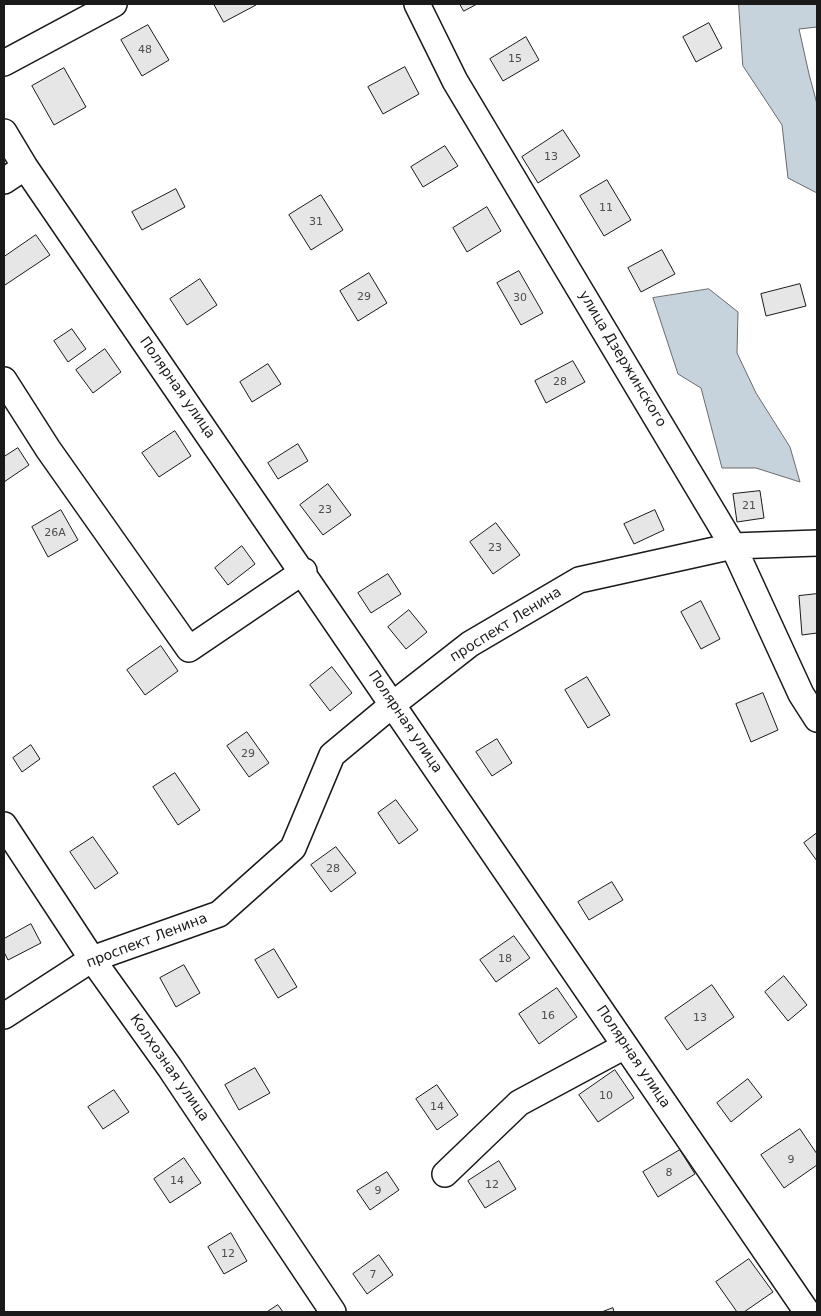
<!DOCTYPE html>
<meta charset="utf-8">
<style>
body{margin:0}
#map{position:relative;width:821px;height:1316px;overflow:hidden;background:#fff;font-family:"DejaVu Sans",sans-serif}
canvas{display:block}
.frame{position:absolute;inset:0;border:5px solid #1a1a1a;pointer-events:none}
</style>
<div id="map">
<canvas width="821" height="1316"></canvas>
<div class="frame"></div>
</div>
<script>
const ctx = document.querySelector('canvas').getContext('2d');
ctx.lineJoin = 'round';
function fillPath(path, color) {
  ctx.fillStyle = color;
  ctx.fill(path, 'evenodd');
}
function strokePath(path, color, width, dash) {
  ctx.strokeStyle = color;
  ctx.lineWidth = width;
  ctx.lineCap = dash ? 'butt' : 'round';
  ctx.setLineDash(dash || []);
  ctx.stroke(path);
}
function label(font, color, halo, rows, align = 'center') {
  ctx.font = font + ' "DejaVu Sans",sans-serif';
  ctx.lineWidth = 4;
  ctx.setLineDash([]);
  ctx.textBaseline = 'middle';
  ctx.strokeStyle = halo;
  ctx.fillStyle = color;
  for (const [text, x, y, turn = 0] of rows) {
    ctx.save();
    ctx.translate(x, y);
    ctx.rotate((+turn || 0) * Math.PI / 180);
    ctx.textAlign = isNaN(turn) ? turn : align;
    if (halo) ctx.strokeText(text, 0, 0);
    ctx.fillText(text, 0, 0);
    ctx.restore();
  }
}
const water = new Path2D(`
 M739,4H817V27L799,29L809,74L817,104V193L788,178L782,125L743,66Z
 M709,289L738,312L737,353L756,393L790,447L800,482L756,468H722L701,388L678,374L653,298Z`);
const building = new Path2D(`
 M214,4H255L256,5L224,22Z
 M460,4H477L464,11Z
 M709,23L722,48L696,62L683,37Z
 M148,25L169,60L142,76L121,40Z
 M526,37L539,60L503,81L490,59Z
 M405,67L419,94L383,114L368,87Z
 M64,68L86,107L54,125L32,86Z
 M563,130L580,156L538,183L522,157Z
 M445,146L458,166L423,187L411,167Z
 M607,180L631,220L604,236L580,196Z
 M176,189L185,207L142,230L132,212Z
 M321,195L343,230L311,250L289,215Z
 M487,207L501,231L467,252L453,228Z
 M36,235L50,255L5,285L4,283V257Z
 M662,250L675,274L641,292L628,268Z
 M519,271L543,313L521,325L497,283Z
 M369,273L387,303L358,321L340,291Z
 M200,279L217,305L187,325L170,299Z
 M800,284L806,306L766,316L761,294Z
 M72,329L86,349L68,362L54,341Z
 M105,349L121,372L93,393L76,370Z
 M573,361L585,382L546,403L535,381Z
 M268,364L281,384L252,402L240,382Z
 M175,431L191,456L159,477L142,453Z
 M298,444L308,461L278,479L268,463Z
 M18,448L29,465L4,482V457Z
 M328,484L351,515L323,535L300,505Z
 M760,491L764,518L737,522L733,494Z
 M61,510L78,540L48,557L32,527Z
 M655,510L664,530L634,544L624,524Z
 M496,523L520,555L493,574L470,542Z
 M242,546L255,564L228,585L215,568Z
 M388,574L401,594L371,613L358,593Z
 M817,594V633L802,635L799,596Z
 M701,601L720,639L701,649L681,612Z
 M409,610L427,632L406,649L388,627Z
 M161,646L178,671L145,695L127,670Z
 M332,667L352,693L330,711L310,685Z
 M587,677L610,715L588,728L565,690Z
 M763,693L778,730L751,742L736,704Z
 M247,732L269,763L249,777L227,746Z
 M497,739L512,763L492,776L476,752Z
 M31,745L40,759L22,772L13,758Z
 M175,773L200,810L178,825L153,787Z
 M396,800L418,830L399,844L378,813Z
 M817,833V861L804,843Z
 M93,837L118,873L95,889L70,852Z
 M336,847L356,873L331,892L311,865Z
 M612,882L623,900L589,920L578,902Z
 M31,924L41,943L8,960L4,952V939Z
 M514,936L530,958L496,982L480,960Z
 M274,949L297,987L278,998L255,960Z
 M184,965L200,993L176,1007L160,978Z
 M784,976L807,1005L788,1021L765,992Z
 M712,985L734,1017L687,1050L665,1018Z
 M557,988L577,1017L539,1044L519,1014Z
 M255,1068L270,1093L239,1110L225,1085Z
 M615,1070L634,1098L598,1122L579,1095Z
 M748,1079L762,1097L731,1122L717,1103Z
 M437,1085L458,1115L437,1130L416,1099Z
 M114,1090L129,1112L103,1129L88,1107Z
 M800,1129L817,1154V1165L784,1188L761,1155Z
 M680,1150L695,1174L658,1197L643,1172Z
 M184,1158L201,1183L170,1203L154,1179Z
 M499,1161L516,1189L485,1208L468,1181Z
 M387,1172L399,1190L370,1210L357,1191Z
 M231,1233L247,1261L224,1274L208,1247Z
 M379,1255L393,1275L367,1294L353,1274Z
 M749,1259L773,1292L744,1312H737L716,1282Z
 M278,1305L283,1312H267Z
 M613,1308L614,1312H602Z`);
const minor = new Path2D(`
 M417,4L455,81L733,546L801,694L817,719
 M4,63L114,4
 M4,132L25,167C287,548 547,930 807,1312
 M4,181L25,167
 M4,380L48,449L189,649L304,571
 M4,825L92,959L170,1068L333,1312
 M4,1016L92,959L219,914L293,848L332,755L392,705L470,644L579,580L733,546L817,543
 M445,1174L519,1103L625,1046`);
const numberNames = [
 ["48",145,50],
 ["15",515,59],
 ["13",551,157],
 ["11",606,208],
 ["31",316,222],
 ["29",364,297],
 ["30",520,298],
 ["28",560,382],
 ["21",749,506],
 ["23",325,510],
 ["26А",55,533],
 ["23",495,548],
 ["29",248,754],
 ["28",333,869],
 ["18",505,959],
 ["16",548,1016],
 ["13",700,1018],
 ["10",606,1096],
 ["14",437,1107],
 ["9",791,1160],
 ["8",669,1173],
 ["14",177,1181],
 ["12",492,1185],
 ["9",378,1191],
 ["12",228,1254],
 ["7",373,1275]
];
const streetNames = [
 ["улица Дзержинского",622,359,59],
 ["Полярная улица",177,388,55],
 ["проспект Ленина",506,625,-32],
 ["Полярная улица",405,722,56],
 ["проспект Ленина",147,941,-21],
 ["Полярная улица",633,1057,56],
 ["Колхозная улица",169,1068,55]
];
fillPath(water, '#c6d2dc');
strokePath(water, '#6a6a6a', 1);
fillPath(building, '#e6e6e6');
strokePath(building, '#1a1a1a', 1);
strokePath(minor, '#1a1a1a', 28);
strokePath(minor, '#fff', 25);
label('11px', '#4d4d4d', null, numberNames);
label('14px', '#1a1a1a', '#fff', streetNames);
</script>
